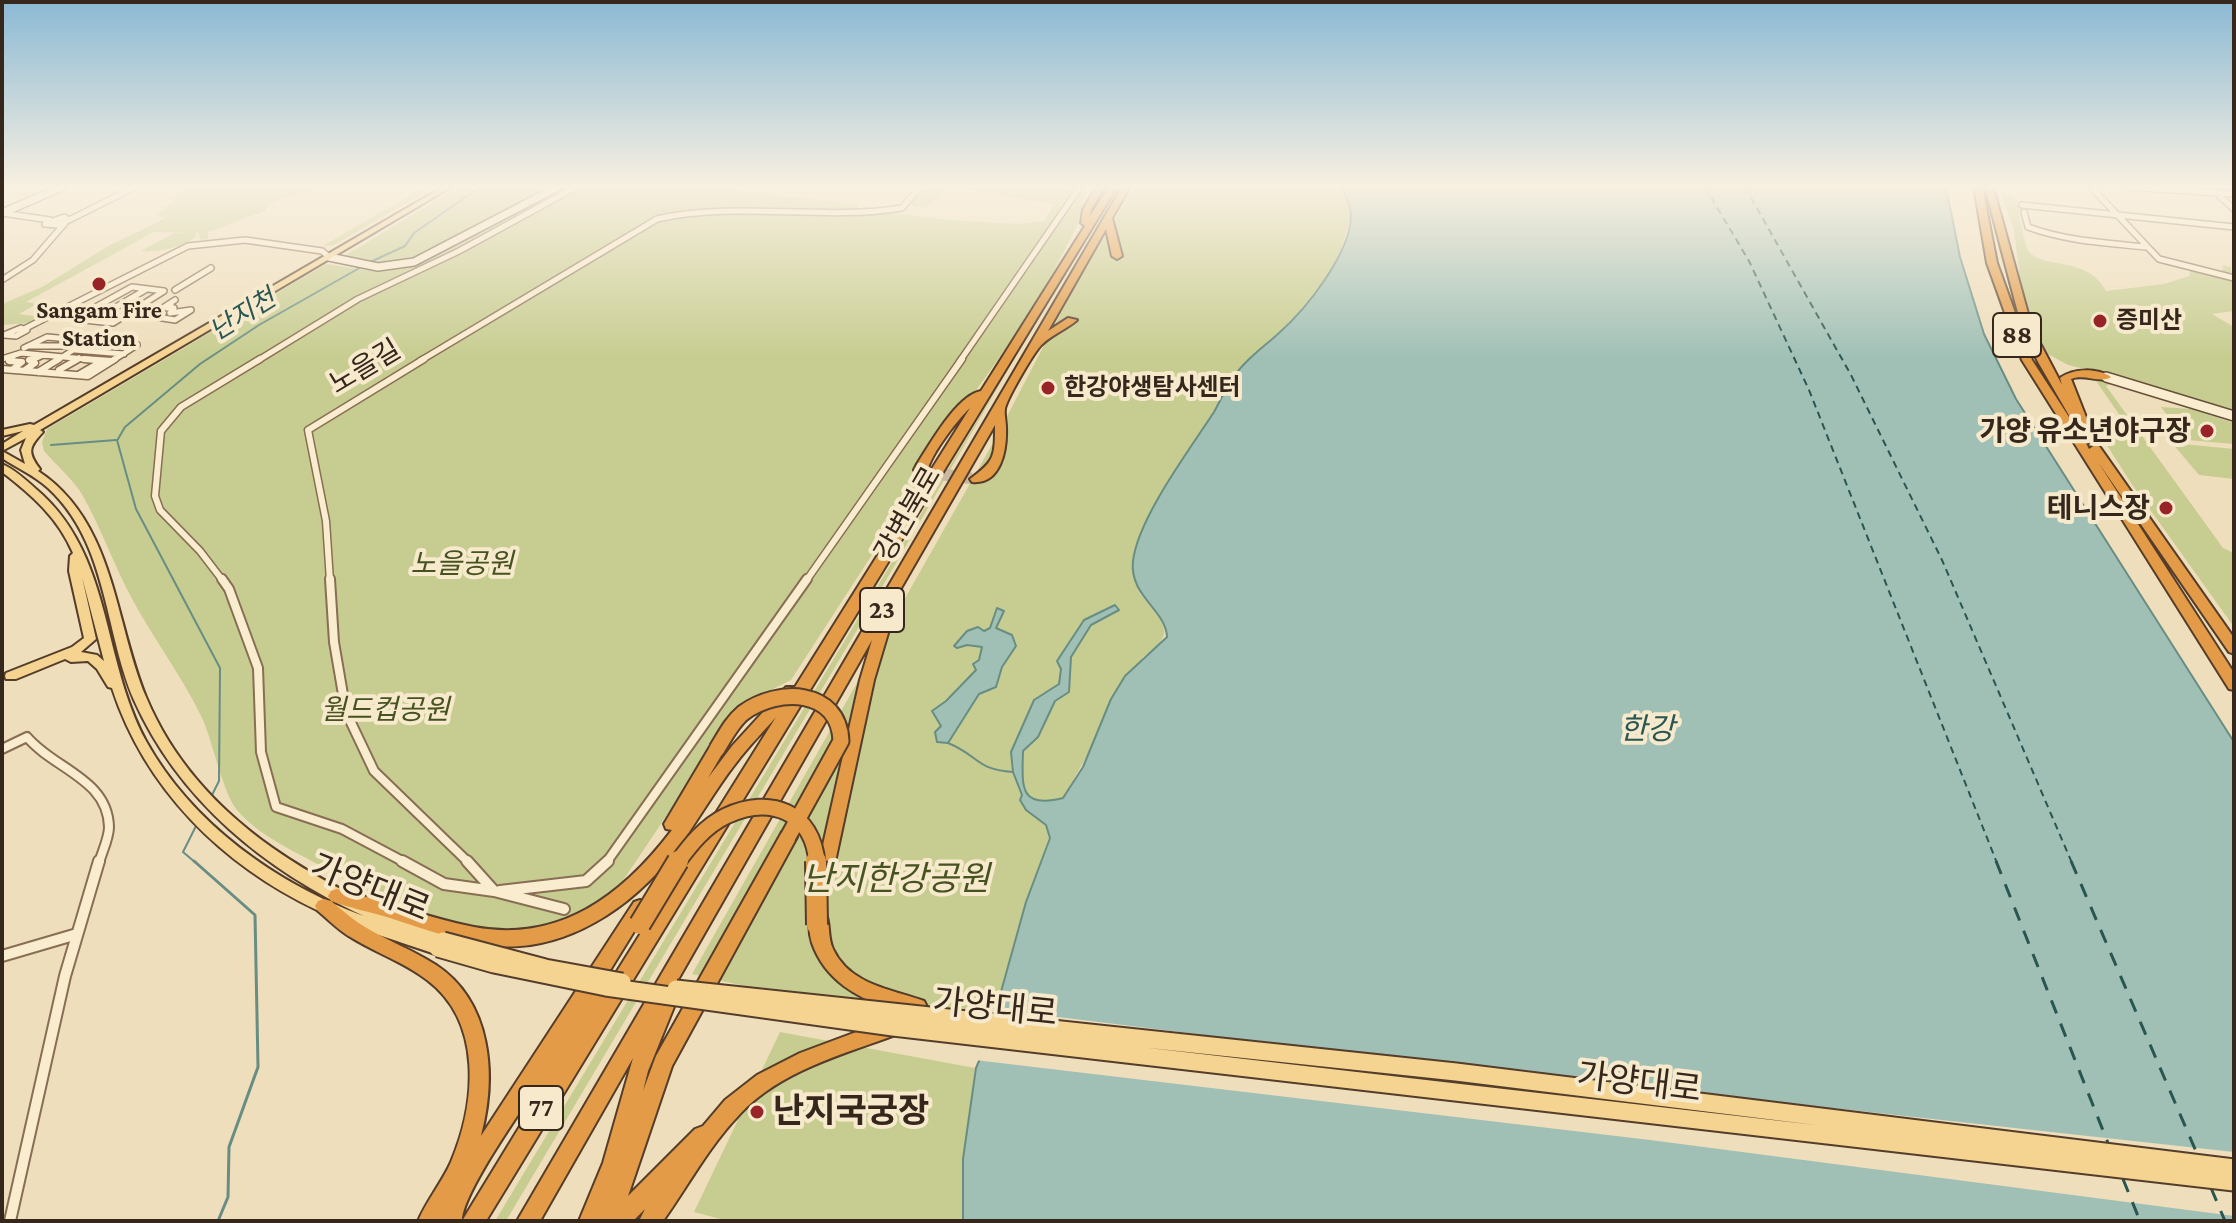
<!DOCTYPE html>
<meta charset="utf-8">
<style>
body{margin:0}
#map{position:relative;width:2236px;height:1223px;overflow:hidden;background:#efdebc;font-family:"Crimson Pro",serif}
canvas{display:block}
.frame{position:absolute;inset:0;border:4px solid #35271b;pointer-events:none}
</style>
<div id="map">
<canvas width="2236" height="1223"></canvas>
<div class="frame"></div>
</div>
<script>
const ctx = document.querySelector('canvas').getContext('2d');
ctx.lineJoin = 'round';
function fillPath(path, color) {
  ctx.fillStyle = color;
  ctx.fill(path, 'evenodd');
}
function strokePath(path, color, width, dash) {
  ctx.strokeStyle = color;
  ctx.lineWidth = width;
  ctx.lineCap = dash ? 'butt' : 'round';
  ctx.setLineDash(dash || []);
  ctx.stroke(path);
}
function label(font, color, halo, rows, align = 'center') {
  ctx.font = font + ' "Crimson Pro","Noto Sans KR",serif';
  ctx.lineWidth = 8;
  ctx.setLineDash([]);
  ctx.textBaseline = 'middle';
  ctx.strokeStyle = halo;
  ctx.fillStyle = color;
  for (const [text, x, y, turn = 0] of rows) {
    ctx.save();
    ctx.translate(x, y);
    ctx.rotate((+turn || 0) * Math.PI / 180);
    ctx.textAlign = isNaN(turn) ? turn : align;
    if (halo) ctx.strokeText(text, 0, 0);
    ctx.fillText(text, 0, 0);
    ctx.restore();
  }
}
const green = new Path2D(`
 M183,187H342C324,191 270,193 265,211L208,232V239L200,240L199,233L196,232V237C180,248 161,252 141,251L176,232L194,233L154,232L26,302L37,304L19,314L41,317L31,323L2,325V304L42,287L110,245L166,218L155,215L171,204Z
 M424,187H435L334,245L323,246Z
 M459,187H558L420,259L394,266L341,258Z
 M564,187H733L745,192L859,204L856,209L961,221L1020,224L1044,221L1054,204L948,187L927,207L908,206L925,187H1064L1088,191L1081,201L1086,205C1049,293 988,375 931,452L919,475L921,479L791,680L757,697L734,715L622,882C524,970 423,923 323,867C294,851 259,836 237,810C223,793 213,743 203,720C183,677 152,637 130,595C113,563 101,528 83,496C74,480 56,465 44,451L42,442L47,429L326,264L379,272L406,268Z
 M1134,187H1341L1349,204L1351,217L1339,256L1327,276L1295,317L1232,378L1217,406L1140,593C1161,622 1181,632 1143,657L1063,798L1026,902L987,1042L692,974L993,443L1074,288Z
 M2000,192L2014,197L2022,210L2018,212C2022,223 2023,240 2028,250C2040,270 2088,255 2106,291L2164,284L2189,276L2191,267L2227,274L2222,272L2223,265L2231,267L2234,311L2212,314L2234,327V412L2131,380L2068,365L2048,354L2030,319L2021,287L2014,229Z
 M1012,363L863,620L506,1221H495Z
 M2094,378L2114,382L2106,386L2223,548L2234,553V627L2131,483L2089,417L2123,420Z
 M2161,407L2192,409L2234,423V444L2187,440Z
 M2172,443L2234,449V479L2199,475Z
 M780,1032L975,1068L963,1159V1221H728L694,1212Z`);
const water = new Path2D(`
 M1341,187H1946L1960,257L1984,334L2016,399L2234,742V1221H963V1159L976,1068L987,1042L1026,902L1050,838L1046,825L1026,810L1020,800L1022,795L1013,772L1011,752L1034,700L1059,684L1061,669L1057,661L1084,620L1115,605L1119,610L1091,625L1071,657L1069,692L1055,701L1038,737L1023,751C1022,787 1019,809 1063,798L1083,767L1111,699L1125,676L1167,637C1166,610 1129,596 1133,561C1138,518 1190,449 1214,412C1221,400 1226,386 1235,375C1247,358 1264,347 1279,333C1306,309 1351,253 1351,215C1351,205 1345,196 1341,187Z
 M997,608L1004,611L996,628L1012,635L1016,646L1002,667L996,687L979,694L948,743L937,742L935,732L941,726L932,711L946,701L976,670L973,664L979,660L982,647L967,645L957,648L954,646L967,631L978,627L984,631L990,628Z`);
const pier = new Path2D(`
 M993,1009L1521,1074L2234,1152V1216L1650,1140L975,1060Z`);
const streamFar1 = new Path2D(`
 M368,263L405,246L414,233L480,187
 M118,439L125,427L200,364L259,325L363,266
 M117,440L136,509L220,668L219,781L211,797
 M51,445L116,440
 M948,743C980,756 974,769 1013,772
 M196,863L183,852L197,824`);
const stream = new Path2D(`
 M194,861L255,915L258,1067L229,1147L228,1197L218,1221`);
const ferryFar1 = new Path2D(`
 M1705,187L1749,261L1809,390L1997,863
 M1745,187L1851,375L1942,560L2072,863`);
const ferry = new Path2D(`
 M1996,861L2108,1143
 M2071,861L2198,1156
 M2123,1179L2140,1221
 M2211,1188L2225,1221`);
const highwayTunnel = new Path2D(`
 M924,472L976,479`);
const streetFar3 = new Path2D(`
 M2091,187L2159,259L2234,278
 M2127,187L2234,194
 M2215,192L2234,209
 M2022,205L2234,227
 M2024,212L2028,227C2066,241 2106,243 2146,247
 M2,213L50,220
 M64,217L69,220L57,225L45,224Z
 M69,220L135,187
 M2,280L33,260L65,223
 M132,287L164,291L113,323L74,319Z
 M175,290L211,268
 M171,305L167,308H174L170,313L191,310L175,320L150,316L175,300
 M94,320L145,290
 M21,328L27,330L16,336L4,335Z
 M26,328L188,246L245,240L322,251L329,257
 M28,346H80
 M24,348L47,337L137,345L112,361
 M75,350L124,354
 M2,359L21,353L107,361
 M9,361L13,357
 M30,361L41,356
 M56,361L81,345
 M75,361L79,358
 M257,361L358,299L459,251L576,187
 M420,361L657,219C737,201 821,221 902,208L920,187
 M960,361L1080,187`);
const streetFar2 = new Path2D(`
 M11,359L9,361L22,362L13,369
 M84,359L111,361
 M2,369L88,376L115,359
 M25,370L35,363L29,360L33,359
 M59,370L78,359
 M38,372L59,359
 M80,374L99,363
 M223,581L200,551L160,510L155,496L161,431L181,407L260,359
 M330,581L326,521L308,430L424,359
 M806,581L962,359`);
const streetFar1 = new Path2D(`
 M222,579L229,589L258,668L261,752L276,807L342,829L406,863
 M330,579L334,642L346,712L374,771L469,863
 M2,749L27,737C54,769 108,779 109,827C109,838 102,852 99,863
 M606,863L807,579`);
const street = new Path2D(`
 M402,861L444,884L494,891L564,909
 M467,861L494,891
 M500,891L586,881L608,861
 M2,956L77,934
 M10,1221L65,976L99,861`);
const secondaryFar1 = new Path2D(`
 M2,213L62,187
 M329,257L378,267L414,262L558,187`);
const secondary = new Path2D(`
 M2106,377L2234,416`);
const primary = new Path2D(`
 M443,187H451L40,430L43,432C29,447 27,452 40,469L38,471C115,522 114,620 146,697C199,824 327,891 449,936L451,941L449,946L445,947L444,953L438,955C398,941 356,929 317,910C222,865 145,789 112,688L108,687L97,669L88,661L71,662L65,659L16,679H6L5,676L6,673L72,647L84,638L69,571L70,556L73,553C58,518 32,495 2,472V464C14,469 26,480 36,489C113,554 101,658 146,741C192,824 277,884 364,916C266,871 179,801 134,700C104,630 108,543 48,488C35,476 17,468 2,458V444L23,431L2,436V430L30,424L34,425ZM26,438L21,450L25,464L2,451ZM82,577L104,661L97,655L81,652L96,639Z`);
const highway = new Path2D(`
 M1096,187H1104L1091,210L1090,216L1109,187H1117L486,1221H418C427,1200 442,1182 451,1162C476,1103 483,1022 427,980C404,962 376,953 352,938C339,931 329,920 318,911L315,906L318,901L324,899L331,901L328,896L331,891L337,889C383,900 427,918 474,927C559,943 622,896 672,830L666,829L664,824L711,745H723L725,749L708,778L732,746L786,687H795L970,408C957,420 926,460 927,475C922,476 917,475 914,470L917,464C930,444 957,395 981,391L1085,226L1081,223L1083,210ZM776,717L614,976L609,972L646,912L649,907L646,902L640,900L634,902L481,1136C497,1076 492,1002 436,965C413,950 388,941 365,927C353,920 342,910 331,901C350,908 370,912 390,918C424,929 460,942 496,946C566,952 632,907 673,854C696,825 713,792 736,763C748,747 763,732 776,717ZM536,1088L534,1094L536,1100L462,1221C462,1194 519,1114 536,1088Z
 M1122,187H1130L1112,218L1122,256L1117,259L1112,256L1106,229L1048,331L1068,318L1077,320C1066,330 1046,337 1038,349C1031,358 1006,400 1005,409C1004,414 1006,421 1006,427C1007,450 1001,485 972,482L970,479C995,461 995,456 995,425L889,609L894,613L874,680L829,890L823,892L817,890L814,885L860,680L872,640L675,985L680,992L648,1071L643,1091L656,1056L782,832L788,830L794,832L797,837L672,1066L628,1196L695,1129L703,1126L725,1100L757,1075L800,1053L891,1019L898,1022L901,1028L898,1034C844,1054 779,1071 739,1115C709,1146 688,1186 663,1221H639L645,1209L633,1221H579L603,1163L633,1058L540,1221H517Z
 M1974,187H1982L1997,263L2032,360L2082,437L2078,427L2074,424L2038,362L2022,328L1985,187H1993L2032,328L2062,385L2060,378C2074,368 2097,368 2111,377C2100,384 2084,373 2071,379L2095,440L2093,442L2086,443L2089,449L2095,445L2099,446L2234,638V654L2229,652L2098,462L2234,673V690L2229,689L2022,360L1987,263Z
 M819,909L825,912C831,923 827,936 833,949C850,985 891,989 924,1001L927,1007L924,1013C914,1017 903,1013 893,1010C857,998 825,980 812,943C809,933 808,921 813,912Z`);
const primaryBridge = new Path2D(`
 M443,941L545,968L622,982
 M438,948L494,964L606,987L893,1027L2234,1182
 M676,989L1456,1072L2234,1168`);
const highwayBridgeFar1 = new Path2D(`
 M717,749C725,736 732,722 743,713C778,687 839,689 841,741L788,837
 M677,863C690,845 705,826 726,816C771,795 813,812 817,863`);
const highwayBridge = new Path2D(`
 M816,861L817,925
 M640,924L678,861`);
const markers = [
 [99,284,8,"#972427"],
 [2100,321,8,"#972427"],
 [1048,388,8,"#972427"],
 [2207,431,8,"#972427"],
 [2166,508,8,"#972427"],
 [757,1112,8,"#972427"]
];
const farPoinames = [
 ["Sangam Fire",99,311,"center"],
 ["Station",99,339,"center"],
 ["증미산",2116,321],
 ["한강야생탐사센터",1064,388]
];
const farWaternames = [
 ["난지천",243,315,-32]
];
const shields = [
 [2017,335,48],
 [882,610,44],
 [541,1108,44]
];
const shieldNames = [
 ["88",2017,335],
 ["23",882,610],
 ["77",541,1108]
];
const streetNames = [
 ["노을길",365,367,-31],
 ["강변북로",908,514,-60]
];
const poiNames = [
 ["가양 유소년야구장",2191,431],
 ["테니스장",2150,508]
];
const parkNames = [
 ["노을공원",462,564],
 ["월드컵공원",385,710]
];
const waterNames = [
 ["한강",1647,730]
];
const nearParknames = [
 ["난지한강공원",896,880]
];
const nearStreetnames = [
 ["가양대로",370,888,22],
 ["가양대로",995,1008,6],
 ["가양대로",1639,1083,7]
];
const nearPoinames = [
 ["난지국궁장",773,1112]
];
fillPath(green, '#c7cd90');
fillPath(water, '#a0c0b6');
strokePath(water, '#688d83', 2);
fillPath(pier, '#efdebc');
strokePath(streamFar1, '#688d83', 2);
strokePath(stream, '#688d83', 3);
strokePath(ferryFar1, '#295652', 2, [7, 5]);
strokePath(ferry, '#295652', 3, [14, 11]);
strokePath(highwayTunnel, '#cab99c', 12, [12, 6]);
strokePath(streetFar3, '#876e55', 8);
strokePath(streetFar2, '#876e55', 9);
strokePath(streetFar1, '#876e55', 12);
strokePath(street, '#876e55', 14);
strokePath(secondaryFar1, '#684f39', 10);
strokePath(secondary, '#684f39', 12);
strokePath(primary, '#543d2a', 4);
strokePath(highway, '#543d2a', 4);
strokePath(streetFar3, '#faeccf', 5);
strokePath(streetFar2, '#faeccf', 6);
strokePath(streetFar1, '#faeccf', 8);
strokePath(street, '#faeccf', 10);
strokePath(secondaryFar1, '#faeccf', 7);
strokePath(secondary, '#faeccf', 9);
fillPath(primary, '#f5d391');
fillPath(highway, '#e39b48');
strokePath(primaryBridge, '#543d2a', 21, []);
strokePath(highwayBridgeFar1, '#543d2a', 19, []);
strokePath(highwayBridge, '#543d2a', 24, []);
strokePath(primaryBridge, '#f5d391', 17);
strokePath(highwayBridgeFar1, '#e39b48', 15);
strokePath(highwayBridge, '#e39b48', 20);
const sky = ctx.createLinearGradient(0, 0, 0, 358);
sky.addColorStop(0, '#8bb9d4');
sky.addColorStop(0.52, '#f8f0e1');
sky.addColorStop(1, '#f8f0e100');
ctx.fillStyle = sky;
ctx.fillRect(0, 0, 2236, 358);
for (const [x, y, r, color] of markers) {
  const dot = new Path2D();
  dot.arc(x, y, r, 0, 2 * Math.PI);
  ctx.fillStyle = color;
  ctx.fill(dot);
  strokePath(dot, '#f6e9cc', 3);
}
label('bold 24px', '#35271b', '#f6e9cc', farPoinames, 'left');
label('italic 26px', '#295652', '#f6e9cc', farWaternames);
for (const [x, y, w] of shields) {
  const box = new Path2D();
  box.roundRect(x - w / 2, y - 22, w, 44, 6);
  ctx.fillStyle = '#f6e9cc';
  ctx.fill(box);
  strokePath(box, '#35271b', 2);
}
label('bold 26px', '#35271b', null, shieldNames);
label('28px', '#35271b', '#f6e9cc', streetNames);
label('bold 28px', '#35271b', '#f6e9cc', poiNames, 'right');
label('italic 28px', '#475221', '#f6e9cc', parkNames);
label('italic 30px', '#295652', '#f6e9cc', waterNames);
label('italic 34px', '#475221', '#f6e9cc', nearParknames);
label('34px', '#35271b', '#f6e9cc', nearStreetnames);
label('bold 34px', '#35271b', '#f6e9cc', nearPoinames, 'left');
</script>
